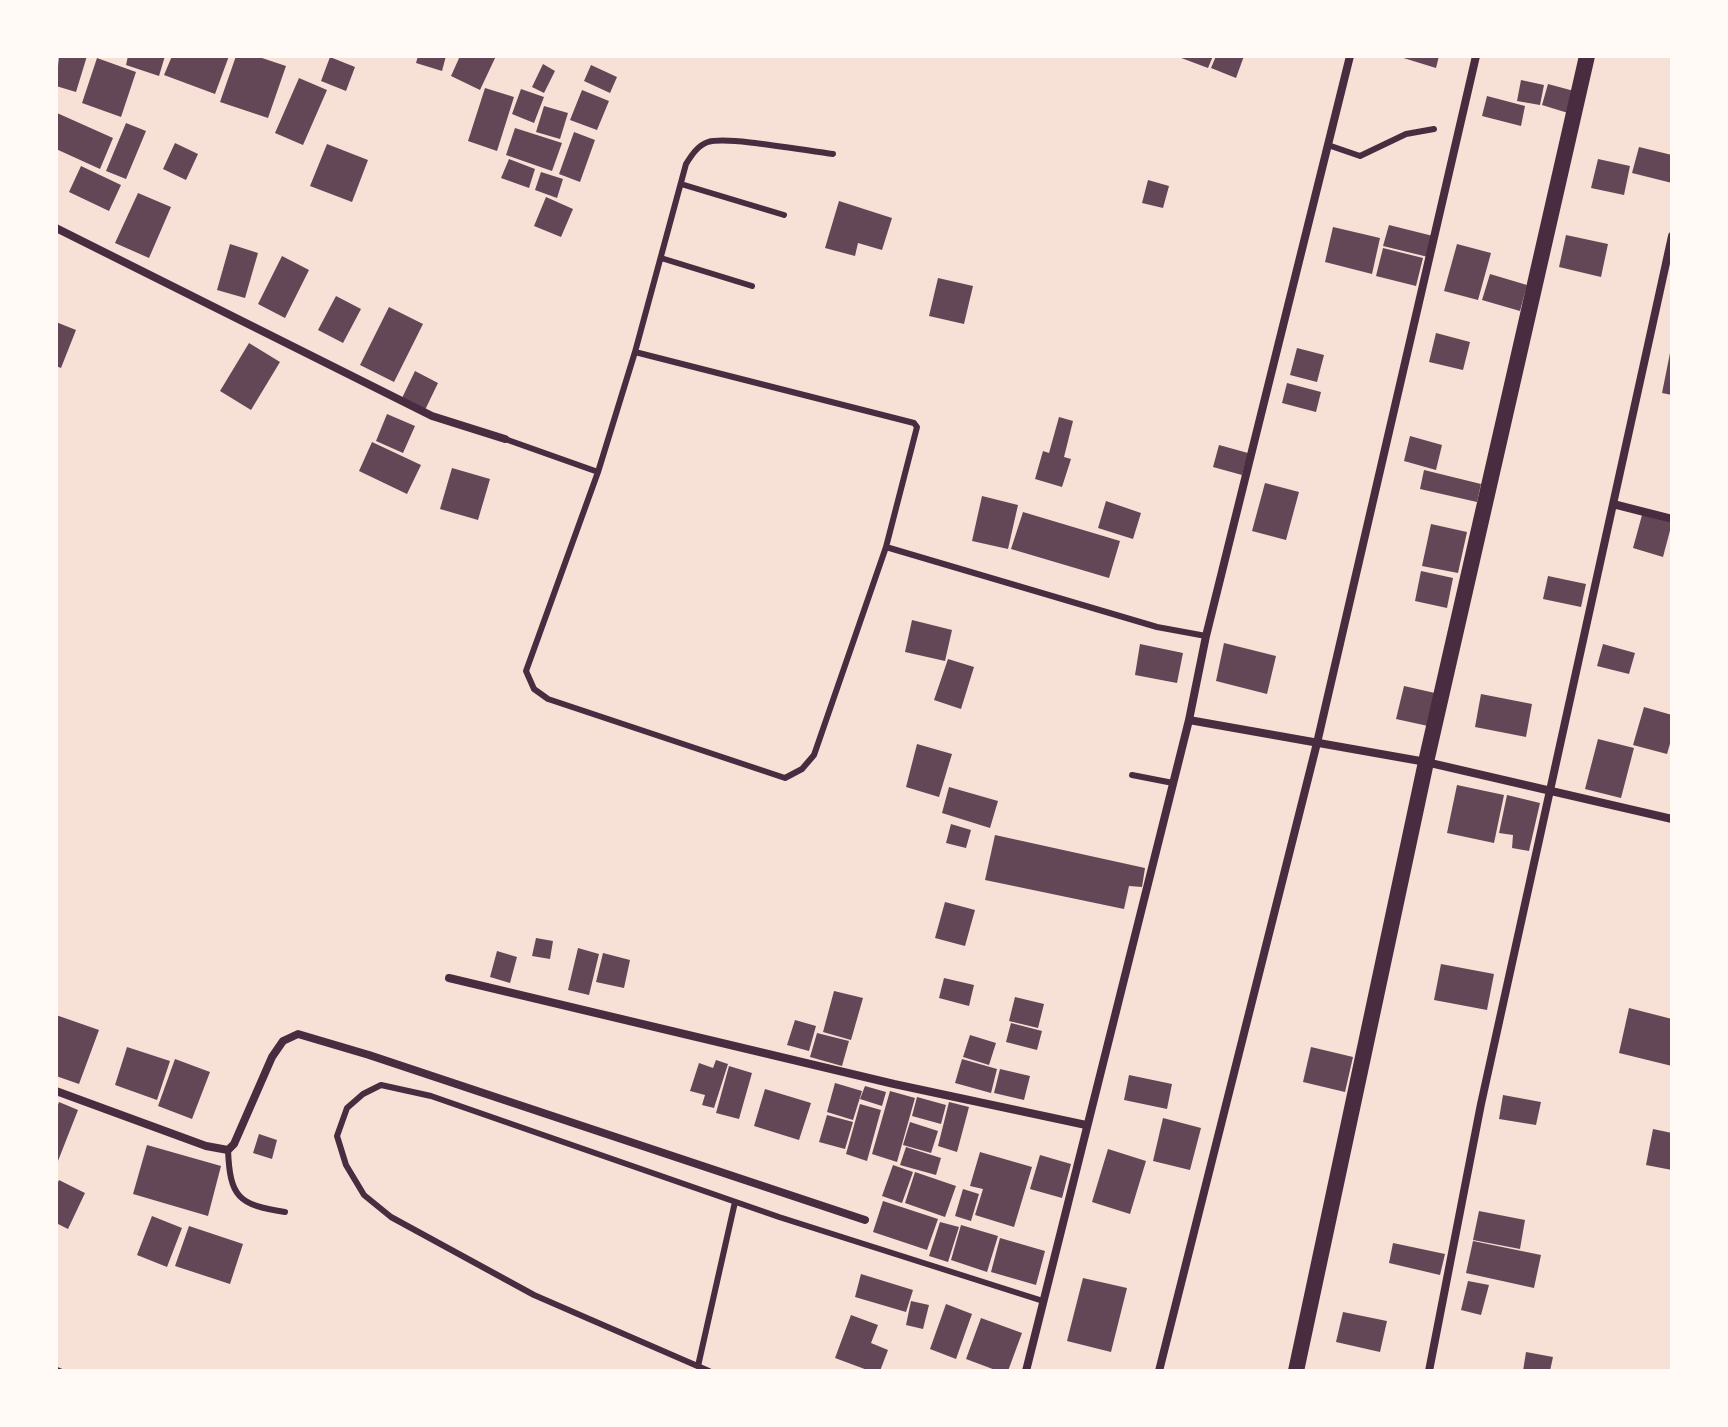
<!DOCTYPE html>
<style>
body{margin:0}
#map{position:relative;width:1728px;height:1427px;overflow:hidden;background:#f7e1d7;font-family:"Space Grotesk",sans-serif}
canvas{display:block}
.frame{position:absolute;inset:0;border:58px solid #fffaf5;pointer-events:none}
</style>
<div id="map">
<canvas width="1728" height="1427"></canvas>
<div class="frame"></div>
</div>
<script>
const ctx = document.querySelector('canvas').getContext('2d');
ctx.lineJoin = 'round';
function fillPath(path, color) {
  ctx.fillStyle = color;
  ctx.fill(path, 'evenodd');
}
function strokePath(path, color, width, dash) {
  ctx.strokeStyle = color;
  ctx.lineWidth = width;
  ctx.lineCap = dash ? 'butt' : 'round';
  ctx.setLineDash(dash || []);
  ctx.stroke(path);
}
const building = new Path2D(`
 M59,56H87L76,92L56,86Z
 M128,56H165L159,76L126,65Z
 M172,56H229L215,94L164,75Z
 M236,56H256L286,66L268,118L220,102Z
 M418,56H446L442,71L416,63Z
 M460,56H496L480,90L451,76Z
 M1176,56H1213L1208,68Z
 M1216,56H1244L1236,78L1211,68Z
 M1397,56H1439L1436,68Z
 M330,57L355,67L346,91L321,81Z
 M97,58L136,72L121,117L82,103Z
 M543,64L555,71L544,93L532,87Z
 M591,65L617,77L610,93L584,81Z
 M299,78L327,90L303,145L275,133Z
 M1521,80L1544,85L1540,105L1517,101Z
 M1548,84L1574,91L1568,113L1542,105Z
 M485,88L514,97L497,151L468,141Z
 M521,89L544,97L534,123L512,114Z
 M582,90L609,101L597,130L570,120Z
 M1487,96L1525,106L1521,126L1482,116Z
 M544,106L568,113L560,139L536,132Z
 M57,113L113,138L100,169L56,149Z
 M126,123L146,131L126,179L106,171Z
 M515,128L562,143L552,171L506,155Z
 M574,132L595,140L580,182L559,174Z
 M175,143L198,154L186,180L163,169Z
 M327,144L368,160L352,202L310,186Z
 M1639,147L1672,155V183L1632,173Z
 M509,159L535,169L529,188L501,178Z
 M1598,159L1630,166L1624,195L1591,188Z
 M81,166L121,185L109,211L69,192Z
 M541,172L563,179L557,198L535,190Z
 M1148,180L1169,186L1163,208L1142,203Z
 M138,193L171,207L149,258L115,243Z
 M546,197L573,209L561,237L534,226Z
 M839,201L892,218L882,250L858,243L855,256L825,248Z
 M1389,225L1433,236L1428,257L1383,246Z
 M1333,227L1380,238L1372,274L1325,262Z
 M1566,235L1608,244L1601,277L1559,267Z
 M230,244L258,253L245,298L217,290Z
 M1457,244L1491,253L1478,300L1444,291Z
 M1383,248L1423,258L1416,286L1376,276Z
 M282,256L309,270L285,318L258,304Z
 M1490,274L1527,285L1520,311L1482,300Z
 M938,278L973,286L964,324L929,316Z
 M336,296L361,309L343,343L318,330Z
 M389,307L423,324L394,382L360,365Z
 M56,322L76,330L61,368L56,366Z
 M1436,333L1470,342L1463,370L1429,362Z
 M249,343L280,362L251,410L220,391Z
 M1297,348L1324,355L1317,382L1290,375Z
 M1671,348L1672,349V395L1662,393Z
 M415,371L438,383L425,410L402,398Z
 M1287,383L1321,392L1316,412L1282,403Z
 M387,414L415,426L403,453L376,441Z
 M1059,417L1073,421L1064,457L1071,459L1062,487L1035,479L1043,451L1049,453Z
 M1410,436L1442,445L1436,470L1404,461Z
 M372,442L421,465L407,494L359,471Z
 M1219,445L1248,453L1242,475L1213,467Z
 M452,468L490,479L478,520L440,509Z
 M1424,470L1481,484L1477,502L1420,489Z
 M1265,483L1299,492L1286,540L1252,531Z
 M982,496L1018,505L1008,549L972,541Z
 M1106,501L1141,513L1133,539L1098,528Z
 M1023,512L1120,541L1109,578L1011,549Z
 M1642,515L1672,523L1663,557L1633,548Z
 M1431,524L1467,532L1458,573L1422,566Z
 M1421,571L1453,578L1447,608L1415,601Z
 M1548,576L1586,584L1581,607L1543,599Z
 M912,620L952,630L945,661L905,652Z
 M1224,643L1276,656L1267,694L1216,681Z
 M1140,644L1183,653L1177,683L1135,675Z
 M1603,644L1635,653L1629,674L1597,666Z
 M948,659L974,667L961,709L934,700Z
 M1404,686L1435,693L1428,726L1396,719Z
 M1481,694L1532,704L1526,737L1475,727Z
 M1644,707L1672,715V737L1667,754L1633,745Z
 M1598,739L1634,748L1621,798L1585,789Z
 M917,744L952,754L939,797L906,787Z
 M1457,785L1504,795L1494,843L1447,833Z
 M949,787L998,801L990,828L942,813Z
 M1507,795L1540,803L1529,851L1512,848L1513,835L1499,833Z
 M951,824L971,830L966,848L946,843Z
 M995,835L1145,868L1142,887L1129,886L1124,909L985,880Z
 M945,902L975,910L965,946L935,938Z
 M536,938L553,941L550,959L532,956Z
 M578,948L599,954L589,995L568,990Z
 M497,951L517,957L510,983L490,977Z
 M603,953L630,960L624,988L596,982Z
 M1441,964L1494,974L1487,1010L1434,1000Z
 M944,978L974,985L969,1006L939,998Z
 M834,991L863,998L851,1040L823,1032Z
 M1015,997L1044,1004L1038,1028L1009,1021Z
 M1629,1008L1672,1019V1066L1619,1053Z
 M56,1015L99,1030L79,1084L56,1076Z
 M795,1020L816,1026L809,1051L787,1045Z
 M1011,1023L1042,1031L1037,1050L1006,1042Z
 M817,1033L849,1041L842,1066L810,1057Z
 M970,1035L996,1043L989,1065L963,1057Z
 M127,1047L170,1061L157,1100L115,1085Z
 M1311,1047L1353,1057L1345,1092L1303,1082Z
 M175,1059L210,1072L192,1119L158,1106Z
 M962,1059L997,1069L991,1093L955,1083Z
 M716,1060L728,1064L714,1108L702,1105L705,1095L690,1091L699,1063L713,1068Z
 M729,1066L752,1073L739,1119L716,1113Z
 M1000,1069L1030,1076L1024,1100L994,1093Z
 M1129,1075L1172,1084L1167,1109L1124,1100Z
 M835,1083L862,1091L853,1120L827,1112Z
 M865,1086L886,1092L882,1106L860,1099Z
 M765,1089L811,1103L799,1140L754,1126Z
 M890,1091L915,1098L897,1162L872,1154Z
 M1503,1095L1541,1102L1536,1125L1499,1119Z
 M917,1097L946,1105L941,1124L912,1116Z
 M59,1102L78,1110L56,1166V1110Z
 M949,1102L969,1107L957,1152L938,1146Z
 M860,1104L881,1110L867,1161L846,1154Z
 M827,1115L853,1122L845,1149L819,1142Z
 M1163,1118L1201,1128L1190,1170L1153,1161Z
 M910,1122L938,1131L931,1153L903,1145Z
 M1653,1129L1672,1133V1170L1646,1165Z
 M259,1134L277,1140L272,1159L253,1153Z
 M147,1145L221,1166L208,1216L133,1194Z
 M906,1147L941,1158L936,1175L900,1165Z
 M1108,1149L1146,1161L1130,1214L1092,1202Z
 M980,1152L1032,1167L1014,1227L975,1215L983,1189L970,1186Z
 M1040,1155L1071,1164L1062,1198L1030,1189Z
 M893,1165L913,1172L902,1203L882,1196Z
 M915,1172L956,1186L945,1217L905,1203Z
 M59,1180L85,1193L68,1229L56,1223V1186Z
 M963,1189L979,1194L971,1221L955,1216Z
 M883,1201L938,1219L927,1250L873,1232Z
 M1479,1211L1525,1220L1520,1249L1473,1240Z
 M152,1216L182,1228L167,1267L137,1255Z
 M940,1222L959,1227L948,1262L929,1256Z
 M961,1225L998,1236L987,1272L951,1260Z
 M189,1226L243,1244L230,1284L175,1266Z
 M1000,1238L1045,1251L1036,1285L991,1272Z
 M1473,1241L1541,1255L1534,1288L1466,1273Z
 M1393,1243L1445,1254L1440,1275L1389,1263Z
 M861,1274L913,1290L906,1312L855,1297Z
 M1083,1278L1127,1288L1111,1352L1067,1341Z
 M1468,1281L1489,1285L1481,1315L1461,1310Z
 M911,1301L929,1305L923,1329L906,1325Z
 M946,1304L972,1314L956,1359L930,1349Z
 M1343,1312L1387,1321L1380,1352L1336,1342Z
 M851,1315L878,1325L871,1343L888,1350L880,1371H870L835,1358Z
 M981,1318L1022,1333L1008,1371H998L966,1359Z
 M1526,1352L1553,1357L1550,1371H1523Z`);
const path = new Path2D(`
 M56,1369L61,1371`);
const service = new Path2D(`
 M1328,145L1360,156L1406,134L1434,129
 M681,184L784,215
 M661,258L752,286
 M635,352L914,423L917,427L886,547L814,755L802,769L785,778L548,699L534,689L526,671L598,472Z
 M635,352L686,164C691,156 698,145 708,142C729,136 807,151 833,154
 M505,439L598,472
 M886,547L1157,627L1206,636
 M1132,775L1173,783
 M228,1150C230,1197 238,1205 285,1212
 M698,1366L735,1202
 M709,1371L534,1295L391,1217L364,1195L346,1165L337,1136L347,1108L363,1094L381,1085L431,1096L779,1217L1043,1301`);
const minor = new Path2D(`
 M56,228L432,416L505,439
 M1613,504L1672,519
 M1189,720L1426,762L1672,819
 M449,978L894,1084L1086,1125
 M56,1091L206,1146L228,1150L234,1144L272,1057L283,1041L298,1034L369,1055L865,1220
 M1026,1371L1189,720L1206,636L1350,56
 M1159,1371L1317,743L1476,56
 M1429,1371L1481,1104L1672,236`);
const secondary = new Path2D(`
 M1296,1371L1426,762L1587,56`);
fillPath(building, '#644757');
strokePath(path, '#4a2c40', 5);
strokePath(service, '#4a2c40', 6);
strokePath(minor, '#4a2c40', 8);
strokePath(secondary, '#4a2c40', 16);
</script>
